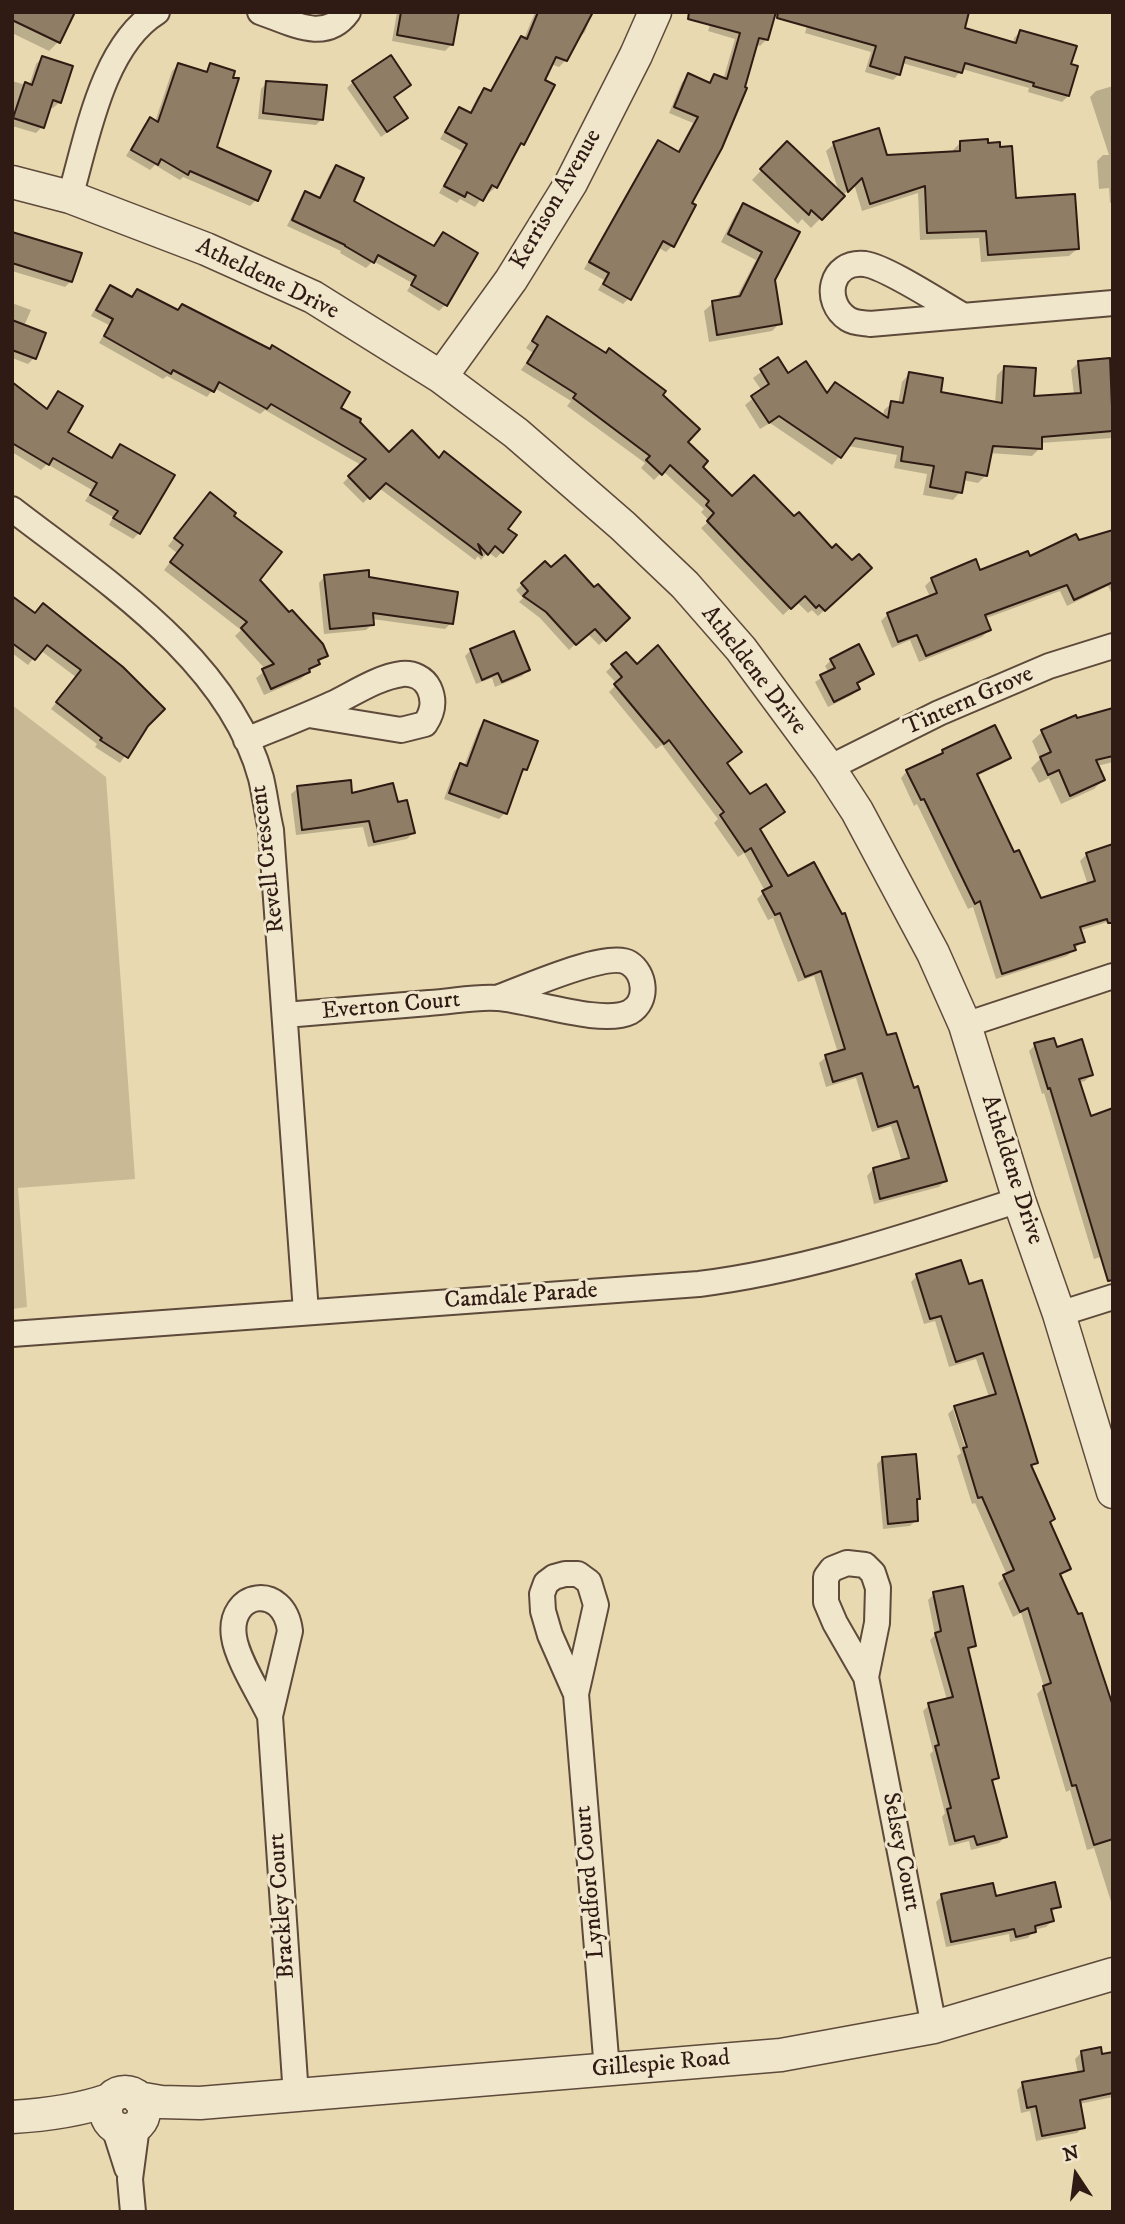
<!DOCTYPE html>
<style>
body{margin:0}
#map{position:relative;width:1125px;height:2224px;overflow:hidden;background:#e8d9b0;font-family:"IM FELL DW Pica",serif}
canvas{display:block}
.frame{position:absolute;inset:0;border:14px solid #2f1b13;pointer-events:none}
.north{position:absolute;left:1041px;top:2140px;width:70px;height:70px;-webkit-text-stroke:5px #f0e6cc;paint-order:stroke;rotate:347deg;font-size:19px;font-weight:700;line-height:28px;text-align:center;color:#2f1b13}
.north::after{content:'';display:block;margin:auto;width:24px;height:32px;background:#2f1b13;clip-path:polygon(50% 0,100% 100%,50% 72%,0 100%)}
</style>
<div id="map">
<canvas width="1125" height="2224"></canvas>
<div class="frame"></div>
<div class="north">N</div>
</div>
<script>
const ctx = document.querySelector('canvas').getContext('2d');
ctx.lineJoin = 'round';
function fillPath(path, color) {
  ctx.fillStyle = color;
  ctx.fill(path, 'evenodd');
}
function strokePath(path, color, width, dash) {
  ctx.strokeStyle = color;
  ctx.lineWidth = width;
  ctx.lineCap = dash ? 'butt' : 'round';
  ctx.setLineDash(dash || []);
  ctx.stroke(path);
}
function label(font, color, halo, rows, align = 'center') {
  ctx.font = font + ' "IM FELL DW Pica",serif';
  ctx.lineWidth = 6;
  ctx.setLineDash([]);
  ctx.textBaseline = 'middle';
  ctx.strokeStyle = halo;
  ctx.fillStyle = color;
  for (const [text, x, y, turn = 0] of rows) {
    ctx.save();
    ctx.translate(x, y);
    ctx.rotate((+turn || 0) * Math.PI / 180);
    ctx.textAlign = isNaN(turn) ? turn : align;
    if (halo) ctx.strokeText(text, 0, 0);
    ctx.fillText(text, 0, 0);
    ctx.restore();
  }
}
const green = new Path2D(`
 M12,705L106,777L135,1179L18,1188L27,1307L12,1309Z`);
const shadow = new Path2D(`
 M12,12L58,42L49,51L12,33Z
 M397,12H453L451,45L445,51L392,41Z
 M535,12H592L585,32L578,39L566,60L559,67L551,64L543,80L538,116L496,187L489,193L486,192L475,207L460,199L457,203L439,193L462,151L440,139L453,116L459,109L469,114L478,96L485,90L489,92L515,45L521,38L524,39Z
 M714,12L766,40L760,46L755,44L672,246L666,252L659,248L629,298L623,304L598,290L604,280L584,269L652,148L658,142L677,153L693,123L669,113L682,82L688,76L708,84L714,76L723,80L735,39L708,31Z
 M811,12L963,29L1013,44L1014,38L1020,32L1069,65L1068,96L1062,102L1028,92L1029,88L962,69L955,78L902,63L899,74L893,80L865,72L871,52L805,33Z
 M42,58L60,102L53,108L49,106L42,127L36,133L12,126V81L29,86L36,64Z
 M178,65L204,73L211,65L215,148L256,200L250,206L183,177L180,180L155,165L150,170L126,156L144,125L150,119L155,122L172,71Z
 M353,82L392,98L400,123L381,137L347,88Z
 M267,83L322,119L316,125L258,119L261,89Z
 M1113,86V202L1110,203L1109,188L1099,189L1097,161L1103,155H1109L1090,97L1096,91Z
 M787,143L839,192L826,151L834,144L886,157L953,153V150L960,143L1015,200L1077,249L1069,256L981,262L979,238L920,240L918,193L862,211L854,184L811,228L802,219L798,224L752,180Z
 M336,167L352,202L433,248L443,234L445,305L439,311L407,291L412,283L373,261L366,268L340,253L341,251L287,226L300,199L306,193L318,199L330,173Z
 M744,205L773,280L780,323L772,331L709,342L704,311L713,303L736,298L756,260L721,242L736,213Z
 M12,238L71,281L65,287L12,271Z
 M109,290L130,298L137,291L339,408L358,422L389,454L505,529L502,552L496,558L488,552L481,560L478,556L475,560L379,488L363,503L343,483L361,465L265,410L260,414L214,388L207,397L167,376L163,379L99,343L109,325L91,316L102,296Z
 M12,303L31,310L24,326L34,358L28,364L12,358Z
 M547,318L661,395L700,467L732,498L794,519L863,575L818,616L812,610L808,613L797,602L783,615L701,528L709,521L701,512L704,509L663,471L654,480L641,468L645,463L567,406L571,401L521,370L533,353L526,348Z
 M777,360L787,375L826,394L835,384L883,416L884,410L892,403L898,404L902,382L909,374L938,393L995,404L997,375L1004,368L1032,398L1074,395L1071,370L1079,362L1113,373V438L1040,443V448L1032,456L989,453L986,475L978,483L963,480L960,492L953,500L923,495L927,474L894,468L897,455L848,446L832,465L770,423L760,429L745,405L762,391L753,378Z
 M12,384L46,411L58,394L66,432L110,459L120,447L139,533L133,539L109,525L113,517L85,501L92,490L47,464L41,470L12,452Z
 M203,501L232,516L257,580L326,655L301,679L264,695L256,678L266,670L235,636L241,630L164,570L177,553L168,546Z
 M1113,531V592H1111L1108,586L1067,606L1060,591L984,619L989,630L982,637L919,662L910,640L892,648L881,621L888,614L930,597L925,586L932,579L979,572Z
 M545,563L551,570L594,589L628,618L599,645L587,633L569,650L540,618L519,602L523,598L516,590Z
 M325,576L368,578L451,623L445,629L372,619V624L366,630L324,634L319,583Z
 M12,598L146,726L120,763L95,747L97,744L51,709L76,677L40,650L28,665L12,653Z
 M471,650L528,670L522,676L495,687L492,678L476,684L465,656Z
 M831,660L872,674L856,685L858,689L852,695L828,707L815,682L829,673L825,666Z
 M612,666L725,764L750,797L782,812L759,830L886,1038L945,1181L939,1187L874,1204L867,1176L873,1169L902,1162L891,1126L872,1132L856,1078L826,1087L819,1063L826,1057L838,1053L814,976L798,982L773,918L768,920L757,899L765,891L744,853L738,857L714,823L718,819L662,745L656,749L609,692L617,684L606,672Z
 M1113,710V762L1097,766L1103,780L1094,789L1061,804L1049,778L1039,783L1031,768L1040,759L1032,741L1042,732Z
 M485,722L526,769L519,776L505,813L499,819L444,799L454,771L460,765L464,766L479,728Z
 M943,752L1009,758L1002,764L976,776L1013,855L1040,900L1088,885L1080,861L1087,854L1113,920L1079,931L1083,941L1067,956L996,979L973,907L968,909L917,804L914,806L901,778L907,771L936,758Z
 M298,788L351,795L396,804L413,833L407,839L368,847L363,827L296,835L291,794Z
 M1035,1045L1056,1049L1091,1075L1085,1081L1079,1083L1089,1118L1113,1253L1094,1259L1044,1093L1042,1094L1029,1051Z
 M960,1263L1036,1462L1030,1468L1048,1523L1069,1568L1059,1576L1113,1715V1908L1094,1848L1087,1850L1070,1790L1066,1792L1037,1694L1044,1687L1021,1613L1013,1617L998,1583L1007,1575L975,1503L972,1504L957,1456L961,1453L948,1414L953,1409L968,1456L971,1455L957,1409H953L989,1397L976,1359L949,1367L935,1321L924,1324L911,1282L917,1276Z
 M883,1458L918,1499L915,1501L916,1520L910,1526L883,1529L877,1464Z
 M934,1594L974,1645L967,1652L997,1777L991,1783L1005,1837L999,1843L971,1850L969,1841L949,1846L942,1817L945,1813L930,1754L933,1751L923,1711L929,1705L947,1700L930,1640L935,1635L928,1600Z
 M942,1896L995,1898L1059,1906L1050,1913L1052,1921L1046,1927L1034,1930L1028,1938L1010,1942L1009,1934L946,1947L936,1902Z
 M1081,2053L1101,2056L1113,2054V2097L1079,2104L1083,2127L1077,2133L1036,2141L1030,2111L1021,2113L1017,2090L1023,2084L1078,2074L1075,2059Z`);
const building = new Path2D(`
 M12,12H75L60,43L12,20Z
 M401,12H459L453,45L397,35Z
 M538,12H593L567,61L556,57L545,80L555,85L524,145L521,143L497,188L492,185L483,201L467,192L465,197L444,186L467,144L445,132L459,107L471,113L484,88L491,91L521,36L527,39Z
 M689,12H776L768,40L759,38L745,87L747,88L722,148L692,203L696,205L674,247L663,241L631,300L603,284L609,273L589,262L658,140L679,152L698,117L674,107L688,73L710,83L714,74L727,79L740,33L688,19Z
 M778,12H969L965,28L1016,43L1020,30L1077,46L1071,64L1078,66L1069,96L1033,86L1034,83L965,63L962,73L905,57L900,75L870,66L876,46L777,18Z
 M391,55L411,85L394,97L408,118L387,132L352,81Z
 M42,56L73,66L61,103L53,100L44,128L13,118L25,82L32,85Z
 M178,63L207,72L210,63L235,71L233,78H239L217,147L271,171L258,201L190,171L188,175L161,159L158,165L131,150L150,117L158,122Z
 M266,81L327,85L323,120L263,113Z
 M879,128L887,155L960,151V141L988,139V143L1000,142V147L1012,146L1016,198L1075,194L1079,249L988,255L986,231L927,233L925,186L870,204L862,178L848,192L833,142Z
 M787,141L845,196L822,220L811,210L809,215L760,169Z
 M336,165L364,178L354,201L434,246L443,232L478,253L447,306L411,285L416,276L378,255L374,263L345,246V245L292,220L305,191L320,198Z
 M743,203L800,232L775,280L782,324L717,335L712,301L740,296L762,252L728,234Z
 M12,232L82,253L72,282L12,263Z
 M110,285L132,297L137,289L178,310L182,304L270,349L272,345L350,392L341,408L361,419L360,422L389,452L412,430L439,458L444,451L521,512L508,529L517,535L503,553L495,546L488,555L478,544L482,555L386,483L370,499L348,476L366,459L271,404L267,409L219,382L214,392L173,370L171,374L104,336L113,319L96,310Z
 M547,316L606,353L609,348L666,391L663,395L700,429L688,442L708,461L703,467L732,496L754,475L794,516L799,512L832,548L836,544L852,560L859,554L872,568L825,611L819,605L816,608L805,596L791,609L707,521L714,513L706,505L709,501L670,465L662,475L646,460L650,456L573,398L576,394L527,363L538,345L532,341Z
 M12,320L46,333L36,359L12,350Z
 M778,357L788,373L806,361L827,393L835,382L888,418L891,401L903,403L909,372L943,378L941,392L1002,403L1004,366L1036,368L1034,396L1081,393L1078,361L1110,358L1113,431L1042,437V449L993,446L987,476L966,472L962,493L930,487L934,466L901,461L903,447L855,438L841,458L779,416L769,423L751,396L769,384L760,369Z
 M12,382L47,409L58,391L83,406L68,432L112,458L120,444L175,475L140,534L113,518L118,511L90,495L97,483L53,458L49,465L12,443Z
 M210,492L236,513L234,516L282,552L260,580L289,612L292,610L323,644L328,656L318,660L320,664L309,669L310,672L271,689L262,669L274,664L241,628L247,622L170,562L183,545L174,538Z
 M1113,530V582L1074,600L1067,585L985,615L991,630L926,656L917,635L898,642L887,613L937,593L931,578L976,559L980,570L1028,551L1030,556L1076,534L1079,540Z
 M565,555L594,587L598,584L630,618L606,641L595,629L576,645L546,612L523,596L528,591L521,583L545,561L551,567Z
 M369,570V577L458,592L453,624L373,613L374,625L330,629L324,575Z
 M12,596L35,613L43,603L123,667L165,709L148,726L128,758L100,740L102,738L56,702L81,670L47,645L35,660L12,643Z
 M514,631L530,670L502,682L498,673L482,680L470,649Z
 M859,644L874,674L857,683L860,689L834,702L820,675L835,668L830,659Z
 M658,645L742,752L727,763L750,794L766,784L785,812L760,829L788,876L814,862L842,914L845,913L887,1035L896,1033L914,1088L918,1086L947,1181L880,1199L873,1168L909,1158L897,1121L878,1127L862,1073L833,1082L825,1055L845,1049L821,971L805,977L780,913L775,915L762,891L772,886L751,848L745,852L720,815L724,812L669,740L664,744L614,684L622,677L611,664L626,652L637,664Z
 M1113,708V756L1096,760L1105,780L1070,796L1059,770L1048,775L1040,757L1051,752L1041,730L1076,715L1077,718Z
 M484,720L538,741L527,770L523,769L507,814L449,793L460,763L467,766Z
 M995,725L1011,758L977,774L1014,852L1019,850L1041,898L1095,881L1086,853L1113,844V923H1108L1107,919L1080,927L1085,942L1074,945L1076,950L1002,974L980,901L975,904L924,799L921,800L906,770L943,753L942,750Z
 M351,780L352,793L393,783L398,802L407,800L415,833L374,842L369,821L302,830L297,786Z
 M1054,1038L1057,1047L1082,1039L1093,1075L1079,1079L1091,1116L1113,1108V1280L1108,1281L1050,1088L1048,1089L1034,1043Z
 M961,1260L969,1284L982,1280L1038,1463L1031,1465L1055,1519L1050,1522L1071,1569L1060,1574L1078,1614L1082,1613L1113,1706V1839L1094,1845L1076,1785L1072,1786L1043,1686L1051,1683L1028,1608L1020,1612L1003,1575L1014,1570L982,1497L978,1498L963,1448L967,1447L954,1406L996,1394L983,1353L956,1362L941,1316L930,1319L916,1274Z
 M916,1454L920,1499H917L918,1521L888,1524L882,1457Z
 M963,1586L976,1646L968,1648L999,1778L992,1780L1007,1837L977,1845L974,1836L955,1841L947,1809L951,1808L935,1746L939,1745L928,1703L953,1697L935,1633L941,1631L933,1592Z
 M1055,1882L1061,1907L1051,1909L1054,1921L1035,1926L1036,1932L1016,1937L1014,1929L951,1942L941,1894L993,1883L996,1896Z
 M1101,2047L1102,2054L1113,2052V2093L1080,2100L1085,2128L1042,2136L1036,2106L1027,2108L1022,2082L1084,2071L1081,2051Z`);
const minor = new Path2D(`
 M260,12C290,22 325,44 348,12
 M70,197C87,139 102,46 157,12
 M962,315C941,303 886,267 865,264C830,260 822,302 848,319C854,323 863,323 870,324L1113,303
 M12,509C104,580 229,660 261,778C265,795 267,813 271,830L306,1312
 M246,740C275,728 304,717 332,704C353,694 378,677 402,674C413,673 424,678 429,688C435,701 433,712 425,724L401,730L309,715
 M829,768L939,713L1049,666L1113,646
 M285,1015C333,1011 381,1007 429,1003C451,1002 476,996 498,998C530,1000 602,1026 630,1012C649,1001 645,973 629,963C608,950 522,989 497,998
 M965,1025L1113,976
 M1059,1314L1113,1297
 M12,1334L699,1284C810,1270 913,1234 1019,1200
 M866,1677L877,1623L878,1588L873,1573L865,1565L847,1563L832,1569L826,1577V1602L835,1623L866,1677L934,2027
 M576,1694L550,1635L543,1611L542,1594L546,1583L554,1577L565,1574H578L589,1582L596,1605L576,1694L607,2070
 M270,1716C260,1695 237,1659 234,1637C227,1591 284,1582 290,1631L270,1716L296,2096
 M114,2127L127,2168
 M133,2212L130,2179L137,2126`);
const tertiary = new Path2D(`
 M12,182L70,197L206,249L313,297L441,377L516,433L623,526L685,585L741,649L829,768L857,811L933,953L965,1025L1019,1200L1059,1314L1113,1492
 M441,377L511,280L571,183L636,55L655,12
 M106 2111a19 19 0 1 1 38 0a19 19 0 1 1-38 0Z
 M138,2098L161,2102L200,2103L781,2055L934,2027L1113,1974
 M12,2117C46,2115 77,2111 109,2100`);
const streetNames = [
 ["Kerrison Avenue",557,200,-60],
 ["Atheldene Drive",267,280,26],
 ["Atheldene Drive",753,671,52],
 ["Tintern Grove",969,702,-24],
 ["Revell Crescent",269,859,-97],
 ["Everton Court",391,1007,-5],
 ["Atheldene Drive",1011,1170,72],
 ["Camdale Parade",521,1297,-4],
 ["Selsey Court",900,1852,79],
 ["Lyndford Court",591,1882,-95],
 ["Brackley Court",283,1906,-94],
 ["Gillespie Road",661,2065,-5]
];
fillPath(green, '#c9b995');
fillPath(shadow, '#0003');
fillPath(building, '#8f7e65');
strokePath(building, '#2f1b13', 2);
strokePath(minor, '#5d4a3a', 28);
strokePath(tertiary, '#5d4a3a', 35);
strokePath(minor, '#f0e6cc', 24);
strokePath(tertiary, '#f0e6cc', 32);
label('24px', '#2f1b13', '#f0e6cc', streetNames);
</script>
